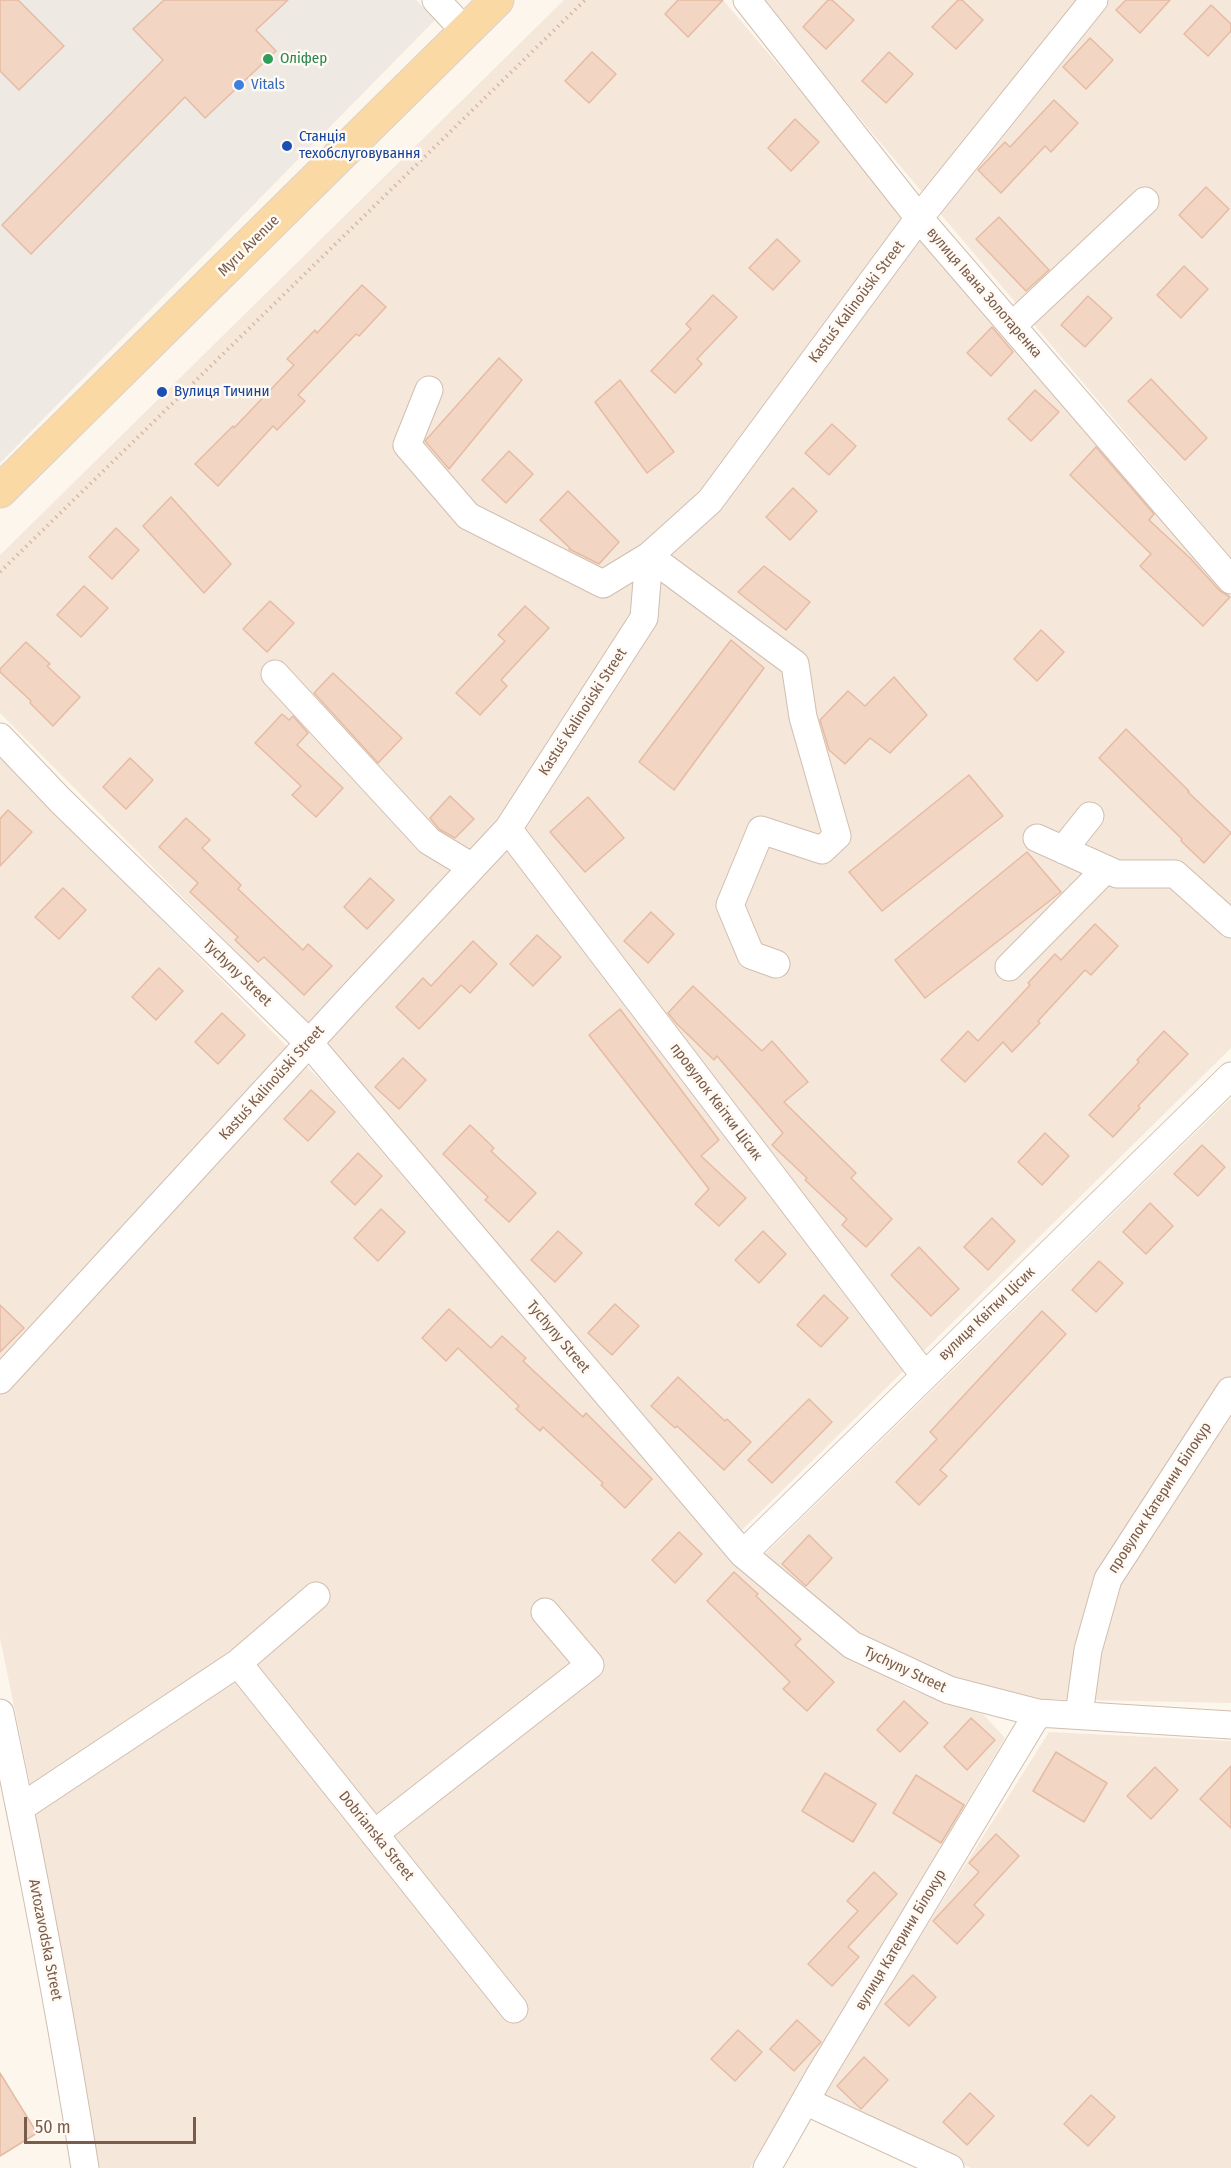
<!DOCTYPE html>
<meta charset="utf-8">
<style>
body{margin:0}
#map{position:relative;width:1231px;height:2168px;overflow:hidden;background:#fdf6ec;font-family:"Fira Sans Condensed",sans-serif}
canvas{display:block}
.scale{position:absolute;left:24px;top:2117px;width:172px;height:27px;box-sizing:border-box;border:3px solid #7a5c4d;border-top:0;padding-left:8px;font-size:18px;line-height:21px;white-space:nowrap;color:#7a5c4d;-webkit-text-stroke:4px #fffaf3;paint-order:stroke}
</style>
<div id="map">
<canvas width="1231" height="2168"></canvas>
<div class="scale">50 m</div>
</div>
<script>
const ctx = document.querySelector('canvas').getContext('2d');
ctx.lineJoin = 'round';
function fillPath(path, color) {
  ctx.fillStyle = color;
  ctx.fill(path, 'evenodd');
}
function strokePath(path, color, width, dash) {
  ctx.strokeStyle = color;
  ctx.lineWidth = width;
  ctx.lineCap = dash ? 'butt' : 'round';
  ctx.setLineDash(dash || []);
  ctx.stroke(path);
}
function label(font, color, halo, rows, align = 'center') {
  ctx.font = font + ' "Fira Sans Condensed",sans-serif';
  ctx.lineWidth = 5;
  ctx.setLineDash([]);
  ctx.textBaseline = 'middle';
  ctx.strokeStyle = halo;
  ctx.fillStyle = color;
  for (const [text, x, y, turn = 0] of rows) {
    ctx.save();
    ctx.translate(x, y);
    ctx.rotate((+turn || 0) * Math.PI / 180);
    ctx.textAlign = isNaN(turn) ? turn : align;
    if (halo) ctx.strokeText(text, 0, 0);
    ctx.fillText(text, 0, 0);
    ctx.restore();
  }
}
const residential = new Path2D(`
 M564,0H723L1231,597V1048L742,1530L325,1041L0,713V555Z
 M760,0H1231V558Z
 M0,756L321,1081L728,1556L835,1647L909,1689L984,1715L1005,1738L750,2168H94L30,1784L0,1638Z
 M1231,1098V1703L1032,1699L939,1677L845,1627L762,1557Z
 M1049,1732L1231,1741V2168H971L817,2100Z`);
const industrial = new Path2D(`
 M0,0H416L435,20L0,463Z`);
const building = new Path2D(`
 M0,0H18L64,46L19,90L0,71Z
 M164,0H288L256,30L276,51L205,118L185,97L31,254L2,225L163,60L133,29Z
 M678,0H723L688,37L665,14Z
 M828,0H832L854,20L826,49L803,27Z
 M958,0H962L983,20L956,49L932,27Z
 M1126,0H1170L1140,33L1116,10Z
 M1211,5L1231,24V31L1208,56L1184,34Z
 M1090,38L1113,60L1086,89L1063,67Z
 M592,52L616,74L589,103L565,81Z
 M889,52L913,74L886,103L862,81Z
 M1054,100L1078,123L1051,152L1045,146L1001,193L978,170L1005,142L1010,147Z
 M795,119L819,142L791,171L768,148Z
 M1206,187L1229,209L1202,238L1179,215Z
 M999,217L1049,270L1026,291L976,239Z
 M777,239L800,261L773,290L749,268Z
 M1184,266L1208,289L1181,318L1157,295Z
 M362,285L386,307L359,336L356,334L298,395L305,401L277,430L273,426L218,486L195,464L233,426L234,428L294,365L287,359L315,330L317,333Z
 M713,295L737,317L697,359L702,364L675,393L651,371L691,329L686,324Z
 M1088,296L1112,318L1085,347L1061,325Z
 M992,327L1013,352L991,376L967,353Z
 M499,358L522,380L449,469L425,441Z
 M1151,379L1207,438L1185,460L1128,401Z
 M620,380L674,452L647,473L595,402Z
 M1035,390L1059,412L1031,441L1008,419Z
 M832,424L856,446L829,475L805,453Z
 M1096,447L1154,514L1149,520L1191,559L1219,590L1230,597L1203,626L1140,566L1151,554L1070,475Z
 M509,451L533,474L506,503L482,480Z
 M793,488L817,511L790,540L766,517Z
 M568,491L619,542L599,564L569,549L570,548L540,520Z
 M171,497L231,564L204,593L143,526Z
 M116,528L139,550L112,579L89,557Z
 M764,566L810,602L786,630L738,592Z
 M84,586L108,608L81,637L57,615Z
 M270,601L294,623L267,652L243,629Z
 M525,606L549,628L501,680L507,686L480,715L456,693L505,641L498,635Z
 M1041,630L1064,652L1037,681L1014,659Z
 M731,640L764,668L674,790L639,762Z
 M26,642L50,664L47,666L80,697L53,726L30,703L31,701L0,672V669Z
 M333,673L402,738L378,763L314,693Z
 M894,677L927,715L890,753L870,738L845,764L829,750L820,720L848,691L865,706Z
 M282,714L289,720L293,716L308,733L297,745L343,788L316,817L292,795L301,786L255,743Z
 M1126,729L1189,791L1188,792L1231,833L1204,863L1181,841L1182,839L1099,758Z
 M130,758L153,780L126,809L103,787Z
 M969,775L1003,816L882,911L849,872Z
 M450,796L474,819L455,838L439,829L430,818Z
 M588,797L624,838L585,872L550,832Z
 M8,810L32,832L0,866V819Z
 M186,818L210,840L202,848L241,885L238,889L303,950L308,944L332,966L304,995L264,957L258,962L235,940L238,937L190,892L198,883L159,847Z
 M1027,852L1061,892L925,998L895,960Z
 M370,878L394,900L367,929L344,907Z
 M63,888L86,910L59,939L35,917Z
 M651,912L674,934L648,963L624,941Z
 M1095,924L1118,946L1091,975L1085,970L1038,1021L1040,1023L1012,1052L1003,1042L965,1082L941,1060L968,1031L978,1041L1030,985L1028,983L1055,954L1061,960Z
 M537,935L561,957L533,986L510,964Z
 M473,941L497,964L470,993L461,985L419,1029L396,1007L423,978L431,986Z
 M159,968L183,991L156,1020L132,997Z
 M693,986L762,1051L772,1041L808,1082L784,1102L856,1173L851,1178L892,1219L866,1247L842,1225L847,1219L805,1180L807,1178L772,1145L783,1133L717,1056L714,1060L677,1024L668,1013Z
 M620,1009L719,1140L701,1156L746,1198L719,1226L695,1204L709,1189L589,1035Z
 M222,1013L245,1035L218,1064L195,1042Z
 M1164,1031L1188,1054L1138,1106L1140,1108L1113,1137L1089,1115L1139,1062L1137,1060Z
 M403,1058L426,1080L399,1109L375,1087Z
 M311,1090L335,1112L308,1141L284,1119Z
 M470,1125L494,1148L491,1151L536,1193L509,1222L485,1200L488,1197L443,1154Z
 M1045,1133L1069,1156L1042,1185L1018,1162Z
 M1202,1145L1225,1167L1198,1196L1174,1174Z
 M358,1153L382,1176L355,1205L331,1182Z
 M1150,1203L1173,1226L1146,1254L1123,1232Z
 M381,1209L405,1232L378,1261L354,1238Z
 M992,1218L1015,1241L988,1270L964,1247Z
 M558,1231L582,1253L555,1282L531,1260Z
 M763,1231L786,1254L759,1283L735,1260Z
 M919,1247L959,1289L931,1316L891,1275Z
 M1099,1261L1123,1283L1096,1312L1072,1290Z
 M824,1295L848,1318L821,1347L797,1325Z
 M615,1304L639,1326L612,1355L588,1333Z
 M0,1305L24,1328L0,1352Z
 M449,1309L491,1348L502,1336L526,1358L523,1361L583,1417L586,1413L652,1479L625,1508L601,1485L603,1483L543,1427L540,1431L516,1409L519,1406L458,1348L446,1361L422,1338Z
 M1042,1311L1066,1334L940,1470L947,1476L919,1505L896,1482L937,1439L930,1432Z
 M678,1377L725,1421L727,1419L751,1442L724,1470L677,1426L675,1428L651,1406Z
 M809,1399L832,1422L772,1483L748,1460Z
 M679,1532L702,1554L675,1583L652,1560Z
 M809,1535L832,1558L806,1586L782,1564Z
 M734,1572L758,1594L756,1596L801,1639L795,1645L834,1682L807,1711L783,1689L790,1682L707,1601Z
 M904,1701L928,1723L900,1752L877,1730Z
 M971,1718L995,1740L967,1770L944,1747Z
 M1056,1752L1107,1783L1084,1822L1033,1791Z
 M1231,1766V1828L1200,1799Z
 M1155,1767L1178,1790L1151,1819L1127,1796Z
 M825,1773L876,1804L853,1842L802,1811Z
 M916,1775L964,1805L941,1843L893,1813Z
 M996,1834L1019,1856L974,1905L984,1915L957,1944L933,1921L979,1872L969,1863Z
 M874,1872L897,1894L848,1947L859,1957L832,1986L808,1964L858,1911L847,1901Z
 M913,1975L936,1997L909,2026L885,2004Z
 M797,2020L821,2042L794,2071L770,2049Z
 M738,2030L762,2052L735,2081L711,2059Z
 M864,2057L888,2080L861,2109L837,2086Z
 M0,2073L37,2133L0,2156Z
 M970,2093L994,2116L967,2145L943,2122Z
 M1091,2095L1115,2117L1088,2146L1064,2124Z`);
const path = new Path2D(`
 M0,572L585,0`);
const minor = new Path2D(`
 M436,0L466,32
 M747,0L919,218L1231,580
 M1012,326L1145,201
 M429,390L407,445L468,516L603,584L649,556L795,664L803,717L837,836L822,850L761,830L730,905L751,955L776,964
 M275,674L429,841L472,867
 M0,737L60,800L309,1043L743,1554L852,1645L949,1690L1038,1713L1231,1725
 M508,829L924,1375
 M1037,838L1117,874H1175L1231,924
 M1063,850L1090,816
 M1009,967L1106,869
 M0,1380L352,996L508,829L644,618L649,556L710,501L919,218L1094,0
 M743,1554L1231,1076
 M238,1663L514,2009
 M0,1713C32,1864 61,2015 85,2168
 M1079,1715L1088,1650L1108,1579L1230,1391
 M20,1808L238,1663L316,1596
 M374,1834L590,1665L545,1612
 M805,2101L950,2168
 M767,2168L821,2073L1038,1713`);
const major = new Path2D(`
 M0,491L497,0`);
const markers = [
 [268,59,6,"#2e9e5b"],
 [239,85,6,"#3f7fe0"],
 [287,146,6,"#1a4fb4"],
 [162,392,6,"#1a4fb4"]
];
const leisureNames = [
 ["Оліфер",280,59]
];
const shopNames = [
 ["Vitals",251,85]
];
const transitNames = [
 ["Станція",299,137],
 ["техобслуговування",299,154],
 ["Вулиця Тичини",174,392]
];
const streetNames = [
 ["Myru Avenue",249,246,-45],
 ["вулиця Івана Золотаренка",984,293,49],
 ["Kastuś Kalinoŭski Street",857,302,-53],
 ["Kastuś Kalinoŭski Street",583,712,-57],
 ["Tychyny Street",237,973,44],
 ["Kastuś Kalinoŭski Street",272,1083,-48],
 ["провулок Квітки Цісик",716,1102,53],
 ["вулиця Квітки Цісик",987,1314,-44],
 ["Tychyny Street",558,1337,50],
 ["провулок Катерини Білокур",1160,1498,-57],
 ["Tychyny Street",905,1670,25],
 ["Dobrianska Street",376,1836,51],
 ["Avtozavodska Street",45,1940,79],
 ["вулиця Катерини Білокур",901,1940,-59]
];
fillPath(residential, '#f5e8da');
fillPath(industrial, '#efe9e4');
fillPath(building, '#f3d5c3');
strokePath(building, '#e6bba3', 1.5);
strokePath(minor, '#d1beb0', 29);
strokePath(major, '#dad1cd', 35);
strokePath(path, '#d9b8a5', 4, [1.5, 4.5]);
strokePath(minor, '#fff', 27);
strokePath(major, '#fbd9a5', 33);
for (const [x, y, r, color] of markers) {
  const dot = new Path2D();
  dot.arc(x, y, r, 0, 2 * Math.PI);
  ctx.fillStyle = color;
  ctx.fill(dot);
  strokePath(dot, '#fffaf3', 2);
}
label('15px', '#27864d', '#fffaf3', leisureNames, 'left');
label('15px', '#366cbe', '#fffaf3', shopNames, 'left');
label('15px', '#164399', '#fffaf3', transitNames, 'left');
label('15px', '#7a5c4d', '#fffaf3', streetNames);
</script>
